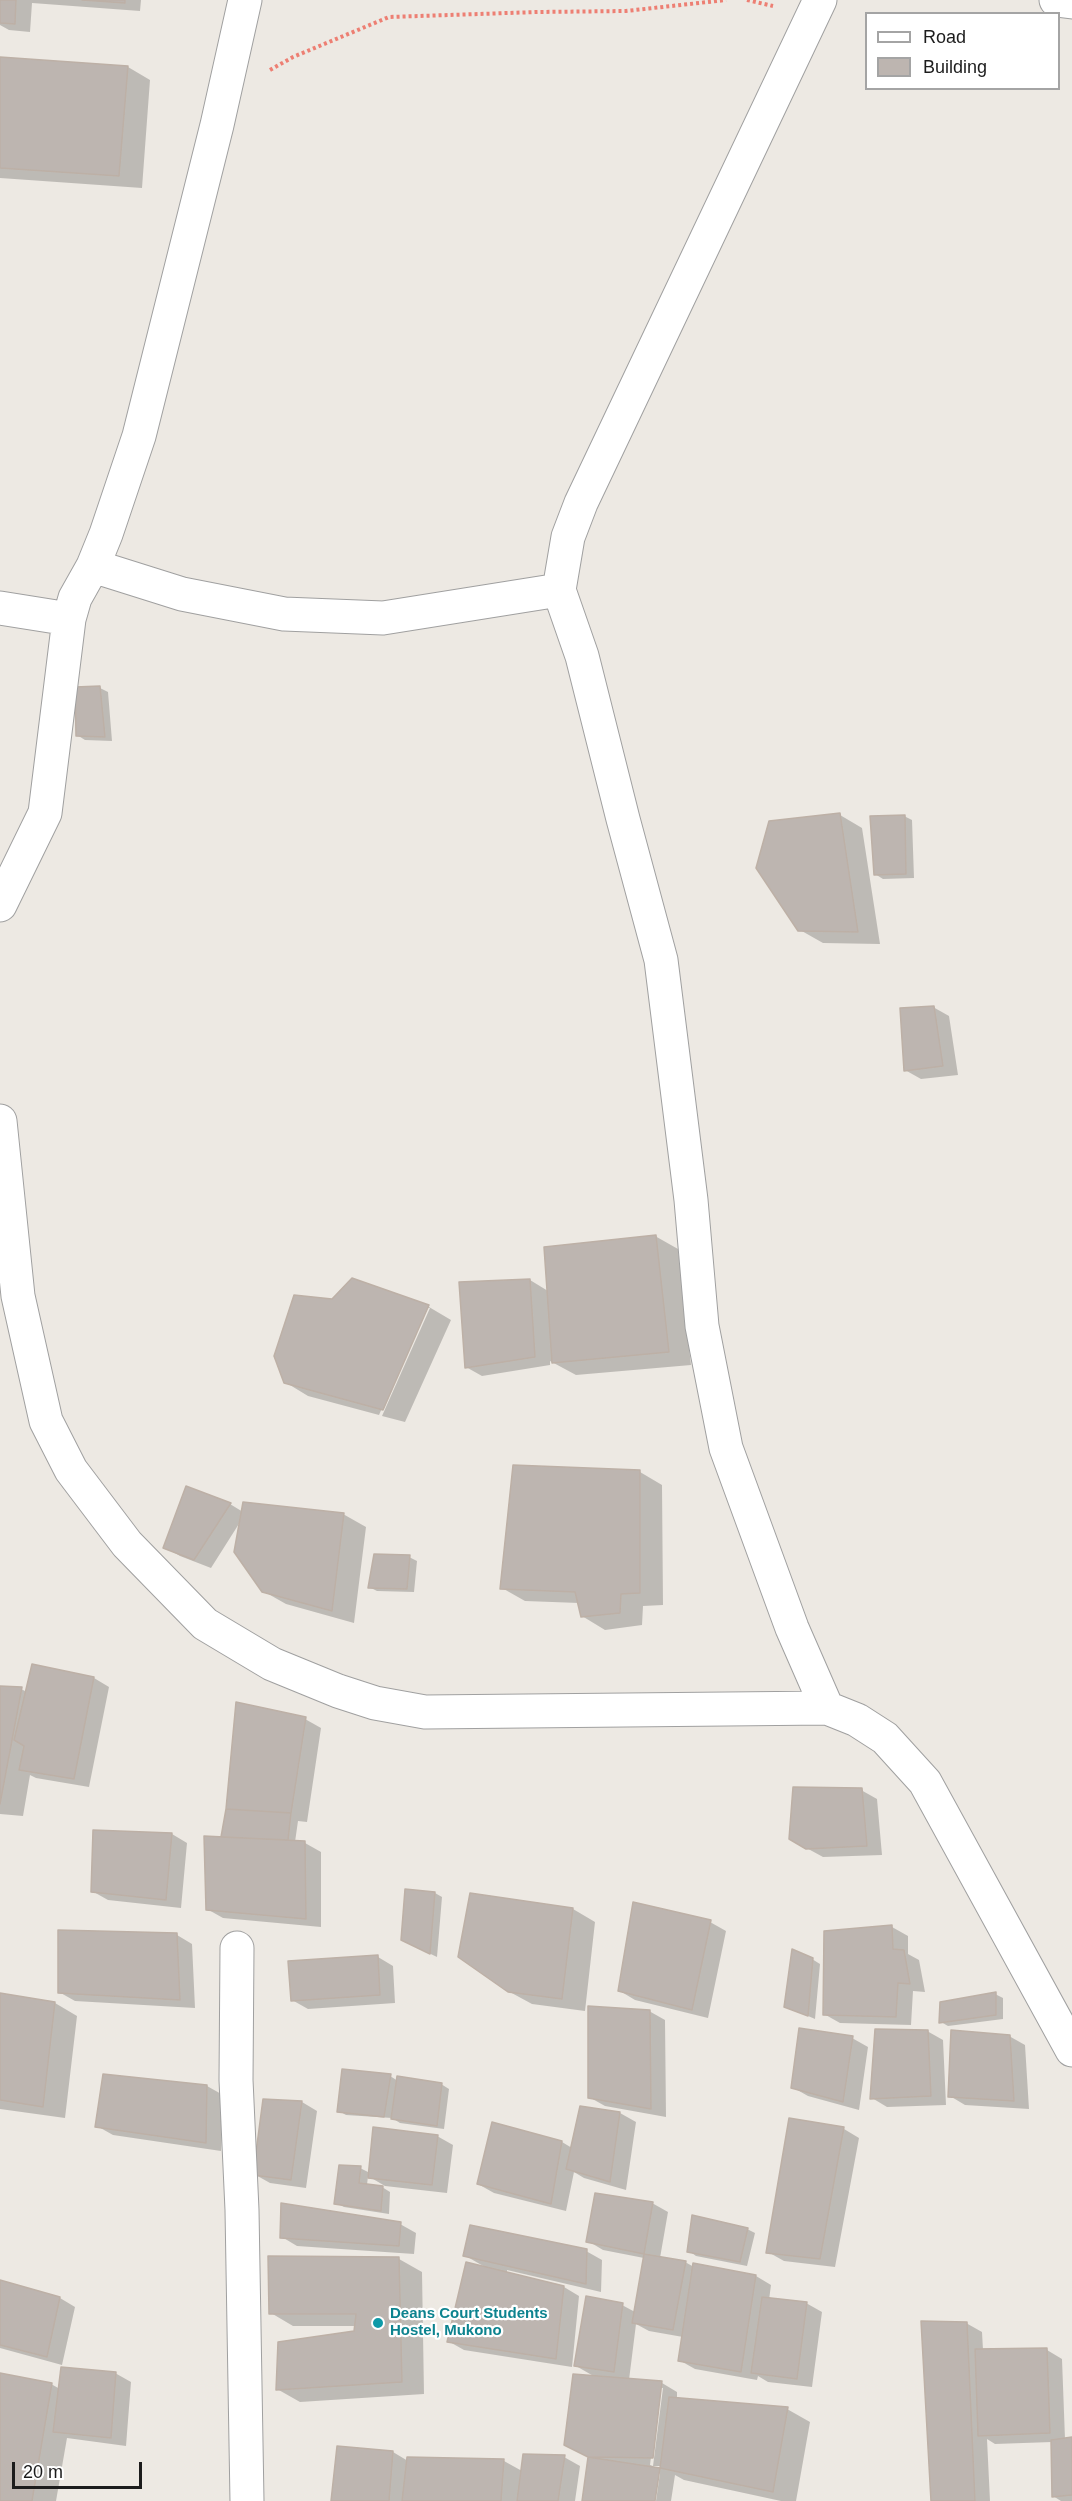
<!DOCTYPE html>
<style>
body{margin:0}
#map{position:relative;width:1072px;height:2501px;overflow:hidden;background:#ede9e3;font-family:Helvetica,sans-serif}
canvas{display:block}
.legend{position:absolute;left:865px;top:12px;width:195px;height:78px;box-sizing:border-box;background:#fff;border:2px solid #a4a4a4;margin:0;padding:8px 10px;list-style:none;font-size:18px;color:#1c1c1c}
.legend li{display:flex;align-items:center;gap:12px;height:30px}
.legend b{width:30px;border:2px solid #a4a4a4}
.scale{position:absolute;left:12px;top:2462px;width:130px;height:27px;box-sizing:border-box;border:3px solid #1c1c1c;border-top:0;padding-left:8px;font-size:18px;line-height:21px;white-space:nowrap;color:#1c1c1c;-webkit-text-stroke:4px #fff;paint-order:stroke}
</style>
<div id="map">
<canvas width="1072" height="2501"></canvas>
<ul class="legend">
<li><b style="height:8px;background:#fff"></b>Road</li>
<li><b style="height:16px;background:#bdb5b0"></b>Building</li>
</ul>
<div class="scale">20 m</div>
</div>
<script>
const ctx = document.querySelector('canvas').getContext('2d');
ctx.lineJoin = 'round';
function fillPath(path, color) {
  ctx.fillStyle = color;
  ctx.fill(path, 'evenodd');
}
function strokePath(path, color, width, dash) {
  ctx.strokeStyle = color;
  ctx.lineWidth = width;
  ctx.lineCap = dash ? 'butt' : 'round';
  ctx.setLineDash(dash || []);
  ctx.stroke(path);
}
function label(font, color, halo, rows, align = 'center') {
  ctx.font = font + ' Helvetica,sans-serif';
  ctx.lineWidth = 4.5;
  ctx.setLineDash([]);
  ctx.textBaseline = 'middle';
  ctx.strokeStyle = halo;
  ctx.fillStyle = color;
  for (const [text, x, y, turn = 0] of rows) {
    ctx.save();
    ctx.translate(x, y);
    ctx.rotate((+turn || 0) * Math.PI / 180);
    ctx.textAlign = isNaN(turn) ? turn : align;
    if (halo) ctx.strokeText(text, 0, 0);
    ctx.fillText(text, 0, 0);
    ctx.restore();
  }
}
const shadow = new Path2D(`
 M0,0H141L140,11L32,3L30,32L9,30L0,25Z
 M0,58L128,67L150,80L142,188L0,178Z
 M100,688L108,692L112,741L85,740L77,735Z
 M840,815L862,828L880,944L823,943L800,930Z
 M904,816L912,820L914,878L883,879L875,874Z
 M933,1007L949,1016L958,1075L921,1079L905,1070Z
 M655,1236L678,1249L691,1365L576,1375L550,1361V1365L482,1376L466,1367L530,1280L548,1291Z
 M353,1279L429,1307L451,1320L405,1422L382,1416L430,1308H426L379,1415L308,1396L285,1382L333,1301Z
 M640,1472L662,1485L663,1605L643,1606L642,1625L605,1630L582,1616L579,1603L525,1601L502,1588Z
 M187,1488L230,1504L243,1512L343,1514L366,1527L354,1623L286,1604L263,1591L242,1519L211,1568L180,1556L165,1547Z
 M409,1557L417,1561L414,1592L377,1591L369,1587Z
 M94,1678L109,1687L89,1787L36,1778L30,1775L23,1816L0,1814V1687L21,1689L27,1692Z
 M305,1719L321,1728L307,1822L298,1821L295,1842L305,1843L321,1852V1927L223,1918L207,1909L228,1809Z
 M861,1790L877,1799L882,1855L823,1857L790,1839Z
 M172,1834L187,1843L181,1908L108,1900L92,1891Z
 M435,1893L442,1897L437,1957L410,1944Z
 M573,1909L595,1922L585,2011L532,2004L508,1991Z
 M710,1922L726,1931L708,2018L635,2000L620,1991Z
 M892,1927L908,1936V1954L919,1960L925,1992L913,1991L911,2025L840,2023L824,2014Z
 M177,1935L192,1944L195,2008L75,2001L59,1992Z
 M378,1957L393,1966L395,2003L308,2009L292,2000Z
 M812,1959L820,1964L815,2019L785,2006Z
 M995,1994L1003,1998V2019L948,2026L941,2022Z
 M0,1995L55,2003L77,2016L65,2118L0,2109Z
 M649,2011L665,2020L666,2117L605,2106L589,2097Z
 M927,2031L943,2040L946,2105L887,2107L872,2098Z
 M1009,2036L1025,2045L1029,2109L965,2105L950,2096Z
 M852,2038L868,2047L859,2110L808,2096L792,2087Z
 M104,2075L207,2086L223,2095L221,2151L113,2135L97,2126Z
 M390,2076L398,2081L441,2084L449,2089L444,2129L400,2123L392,2118L346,2115L339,2111Z
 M302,2102L317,2111L306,2188L270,2183L254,2174Z
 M581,2108L620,2113L636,2122L626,2190L584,2178L574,2172L566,2211L494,2193L478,2184L494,2124L562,2142L572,2148Z
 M790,2120L844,2129L859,2138L835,2267L784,2261L768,2252Z
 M437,2136L453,2145L447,2193L385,2186L368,2176L367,2185L382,2187L390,2192L389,2214L344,2207L336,2203L360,2168L370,2173Z
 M652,2203L668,2212L660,2258L685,2262L694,2267L756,2276L771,2285L769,2300L806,2303L822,2312L812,2387L768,2382L758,2376L757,2380L695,2369L679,2360L683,2337L649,2331L636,2324L629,2380L662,2383L677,2392V2399L787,2409L810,2422L796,2501H781L684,2480L675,2475L671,2501H656L660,2473H657L653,2501H583L590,2458L581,2453L597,2378L576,2366L622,2305L635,2312L644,2258L603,2250L588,2241ZM660,2388H663L653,2466L650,2465ZM652,2466H662L661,2469Z
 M400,2224L416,2233L414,2254L297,2246L282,2237Z
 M747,2229L755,2233L747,2266L696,2256L689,2251Z
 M586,2251L602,2260L601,2292L507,2270V2273L564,2287L579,2296L572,2367L464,2350L448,2341L485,2267L464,2255Z
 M399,2259L422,2272L424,2394L300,2402L277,2389L355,2332L356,2326H293L271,2313Z
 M0,2281L60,2298L75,2307L62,2365L0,2348Z
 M966,2323L982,2332L983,2350H1047L1062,2359L1065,2439L1072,2438V2501H1061L1053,2496L1052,2442L995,2444L987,2439L990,2501H932Z
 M115,2373L131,2382L126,2446L67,2438L56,2501H0V2374L51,2384L60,2389Z
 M393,2452L408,2461H504L522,2471L564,2457L580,2466L575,2501H332Z`);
const building = new Path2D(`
 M0,0H16L15,24L0,23Z
 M82,0H125V3Z
 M0,57L128,66L119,176L0,168Z
 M100,686L105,737L76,736L75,687Z
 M840,813L858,932L798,931L756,868L769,821Z
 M905,815L906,874L874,875L870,816Z
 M934,1006L943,1066L904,1071L900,1008Z
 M656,1235L669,1352L552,1363L544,1247Z
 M352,1278L429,1305L383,1410L284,1383L274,1356L294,1295L332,1299Z
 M530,1279L535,1357L465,1368L459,1282Z
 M513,1465L640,1470V1593L621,1594L620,1613L581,1617L575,1592L500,1589Z
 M186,1486L231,1503L194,1560L163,1548Z
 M243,1502L344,1513L332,1611L262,1592L234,1552Z
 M374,1554L410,1555L407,1589L368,1588Z
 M32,1664L94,1677L74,1779L19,1770L24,1746L14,1740Z
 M0,1686L22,1687L0,1804Z
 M236,1702L306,1717L291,1813L226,1809Z
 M793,1787L862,1788L867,1846L806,1849L789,1839Z
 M226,1809L291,1813L288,1840L221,1837Z
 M93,1830L172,1833L166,1900L91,1892Z
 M204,1836L305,1841L306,1919L206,1910Z
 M405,1889L435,1892L430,1954L401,1940Z
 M470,1893L573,1908L562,1999L508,1992L458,1957Z
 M633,1902L711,1920L692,2010L618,1991Z
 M892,1925L893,1949L904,1950L910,1984L898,1983L896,2017L823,2015L824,1931Z
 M58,1930L177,1933L180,2000L58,1993Z
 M792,1949L813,1958L808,2016L784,2007Z
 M378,1955L380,1995L291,2001L288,1961Z
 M996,1992V2015L939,2023L940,2002Z
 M0,1993L55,2002L43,2107L0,2100Z
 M588,2006L650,2010L651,2109L588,2098Z
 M799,2028L853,2036L843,2102L791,2088Z
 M875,2029L928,2030L931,2096L870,2099Z
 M951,2030L1010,2035L1014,2101L948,2097Z
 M342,2069L391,2074L384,2117L337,2112Z
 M103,2074L207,2085L206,2143L95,2127Z
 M397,2076L442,2083L437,2126L391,2119Z
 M263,2099L302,2101L291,2180L253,2175Z
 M580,2106L620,2112L610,2182L566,2169Z
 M789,2118L844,2127L820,2259L766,2253Z
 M492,2122L562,2141L551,2204L477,2184Z
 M373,2127L438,2135L432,2185L368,2178Z
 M339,2165L361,2166L359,2183L383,2186L381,2211L334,2204Z
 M595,2193L653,2202L644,2254L586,2242Z
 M281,2203L401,2222L399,2246L280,2238Z
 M692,2215L748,2228L740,2262L687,2252Z
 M470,2225L587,2249L586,2284L463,2256Z
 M644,2254L686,2261L673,2330L632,2323Z
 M268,2256L399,2257L402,2382L276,2390L278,2342L354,2331L356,2314H269Z
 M466,2262L564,2286L556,2359L447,2342Z
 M693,2263L756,2275L741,2372L678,2361Z
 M0,2280L60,2297L47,2357L0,2345Z
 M586,2296L623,2303L614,2372L574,2366Z
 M762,2297L807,2302L797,2379L751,2373Z
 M921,2321L967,2322L975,2501H931Z
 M1047,2348L1050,2433L978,2436L975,2349Z
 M61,2367L116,2372L111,2438L53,2432Z
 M0,2373L52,2383L32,2501H0Z
 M573,2374L662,2381L653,2458L588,2457L564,2445Z
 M669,2397L788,2407L773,2492L660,2468Z
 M1072,2437V2495L1052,2497L1051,2440Z
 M337,2446L393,2451L389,2501H331Z
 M523,2454L565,2455L558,2501H517Z
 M407,2457L504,2459L501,2501H402Z
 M588,2457L660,2468L655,2501H582Z`);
const path = new Path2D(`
 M747,0L773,6
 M270,70L293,57L389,17L538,12L626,11L726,0`);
const street = new Path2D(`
 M820,0L581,503L568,537L559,590L582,656L623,819L661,960L691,1200L702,1326L726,1448L792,1628L827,1708
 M1056,0L1072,2
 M93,566L182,594L284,614L383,618L559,590
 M0,608L69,619
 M0,905L45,813L69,619L75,598L93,566L106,534L139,436L217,125L245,0
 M0,1121L18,1296L46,1421L71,1470L127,1544L205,1624L272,1664L338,1691L375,1703L425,1712L827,1708L857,1720L885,1738L925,1782L1072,2050
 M237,1948L236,2080L242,2210L247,2501`);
const markers = [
 [378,2323,6,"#0f9aa8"]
];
const cultureNames = [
 ["Deans Court Students",390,2314],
 ["Hostel, Mukono",390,2331]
];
fillPath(shadow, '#0003');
fillPath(building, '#bdb5b0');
strokePath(building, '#bdb0a6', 1.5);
strokePath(street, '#a0a0a0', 35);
strokePath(path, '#ed7f73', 4, [3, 3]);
strokePath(street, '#fff', 33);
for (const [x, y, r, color] of markers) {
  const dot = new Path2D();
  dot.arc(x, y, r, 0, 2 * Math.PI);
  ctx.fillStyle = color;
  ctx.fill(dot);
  strokePath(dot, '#fff', 2);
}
label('bold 15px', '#0d838f', '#fff', cultureNames, 'left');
</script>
